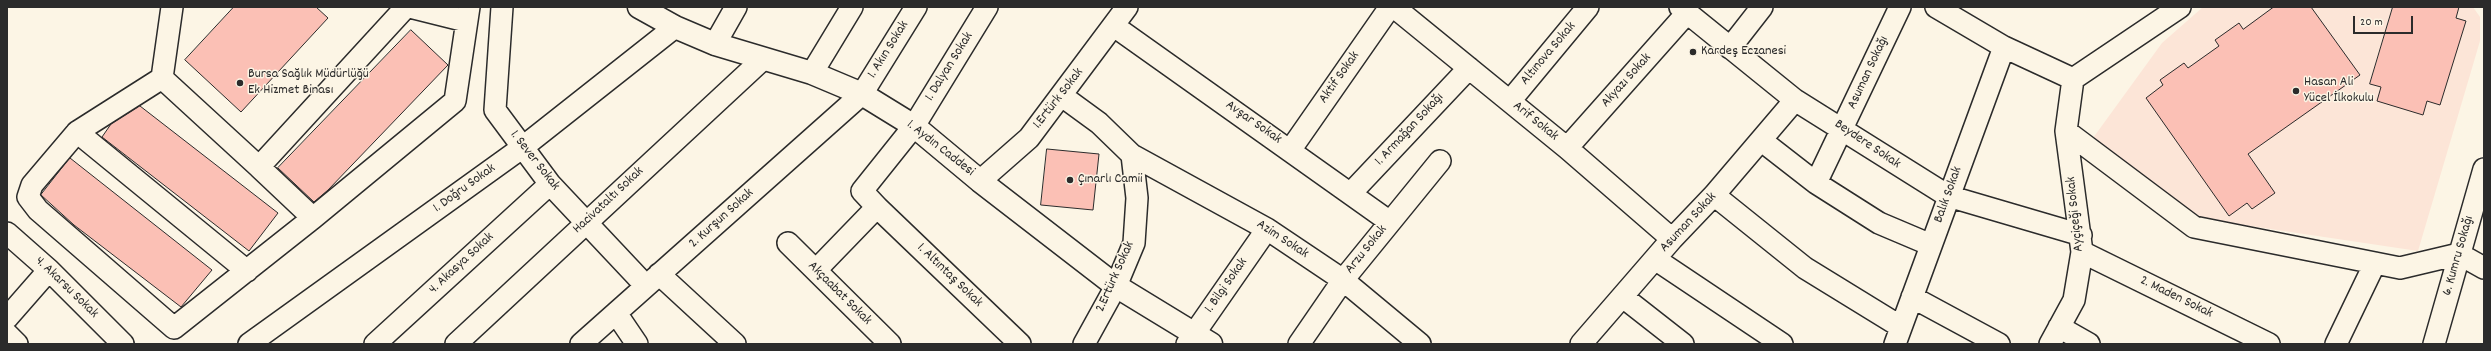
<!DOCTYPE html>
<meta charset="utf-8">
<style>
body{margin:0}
#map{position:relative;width:2491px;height:351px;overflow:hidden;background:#fcf5e5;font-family:Dekko,sans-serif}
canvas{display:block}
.frame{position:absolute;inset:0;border:8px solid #2b2b2b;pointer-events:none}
.scale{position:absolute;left:2353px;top:16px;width:60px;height:18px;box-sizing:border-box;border:2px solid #2b2b2b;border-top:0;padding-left:5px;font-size:12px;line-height:14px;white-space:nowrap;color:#2b2b2b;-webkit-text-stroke:3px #fcf5e5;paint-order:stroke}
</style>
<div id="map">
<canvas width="2491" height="351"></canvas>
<div class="frame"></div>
<div class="scale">20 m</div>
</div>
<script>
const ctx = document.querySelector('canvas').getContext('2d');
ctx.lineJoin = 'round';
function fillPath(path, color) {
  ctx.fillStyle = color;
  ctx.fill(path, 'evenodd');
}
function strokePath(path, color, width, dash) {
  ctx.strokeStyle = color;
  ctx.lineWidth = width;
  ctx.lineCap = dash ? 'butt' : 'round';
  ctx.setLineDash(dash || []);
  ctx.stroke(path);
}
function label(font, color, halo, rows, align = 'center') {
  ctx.font = font + ' Dekko,sans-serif';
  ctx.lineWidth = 3;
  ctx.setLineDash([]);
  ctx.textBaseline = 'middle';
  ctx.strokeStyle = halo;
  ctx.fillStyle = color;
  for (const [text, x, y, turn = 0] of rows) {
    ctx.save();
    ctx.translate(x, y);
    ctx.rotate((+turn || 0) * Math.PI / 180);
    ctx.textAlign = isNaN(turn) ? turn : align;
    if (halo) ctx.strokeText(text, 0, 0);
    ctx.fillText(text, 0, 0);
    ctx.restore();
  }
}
const built = new Path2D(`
 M2203,7H2473L2480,17V41L2418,251L2197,218L2093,138L2162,43Z`);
const building = new Path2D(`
 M234,7H316L328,18L241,112L185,60Z
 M2274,7H2311L2360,75L2248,154L2275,193L2252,209L2247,203L2229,216L2146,98L2163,85L2160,80L2184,63L2188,68L2219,46L2215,40L2239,23L2243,29Z
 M2393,7H2459L2456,18L2466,21L2440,105L2427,101L2423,115L2377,101L2381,87L2370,84Z
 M411,30L448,65L328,190L314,202L278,168Z
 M140,106L278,213L249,251L102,137L111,124Z
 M1047,149L1099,154L1093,210L1041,205Z
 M70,158L212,270L181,307L74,225L41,195Z`);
const minor = new Path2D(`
 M172,7L162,78L77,132L247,271
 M410,7L466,21
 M502,7L495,110L550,184L646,286
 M1394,7L1567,148L1672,239
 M1680,7L1795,100L1948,196L2081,235
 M1936,7L2004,47L2073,79
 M1114,26L1390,222
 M715,44L736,7
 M1730,48L1762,7
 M812,73L852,7
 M162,78L259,167L406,7
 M2073,79L2180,7
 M1062,96L1099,123L1132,155L1137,198L1134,243L1116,286L1084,344
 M1510,101L1588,7
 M2066,131L2194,227L2400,268L2459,254L2484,268
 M77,132L32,185L28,197L38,210L174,328L313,218L455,101L469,7
 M1762,141L1816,183L1879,223L1931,245
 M1567,148L1687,13
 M1291,149L1390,7
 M1132,155L1267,229L1343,280L1420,344
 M259,167L313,218
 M980,181L1029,138L1127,7
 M1816,183L1900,7
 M1351,193L1469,68
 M1714,195L1805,268L1901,327
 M877,207L1020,344
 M7,233L49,270L123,344
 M788,243L890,344
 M2082,252L2269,344
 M1655,259L1782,344
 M816,270L877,207L862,191L914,126L987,7
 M659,274L735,344
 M1623,297L1683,344
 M1912,297L1999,344
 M616,313L637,344
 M7,318L49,270
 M2059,327L2089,344
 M7,334L17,344
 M249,344L523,147L675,27
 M375,344L550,184
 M456,344L763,59
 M581,344L862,94L916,7
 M1187,344L1267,229
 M1299,344L1343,280L1440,161
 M1581,344L1672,239L1714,195L1795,100
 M1895,344L2004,47
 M2050,344L2074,300L2082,252L2066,131L2073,79
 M2336,344L2375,263
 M2434,344L2484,169`);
const major = new Path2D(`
 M639,7L675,27L715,44L812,73L862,94L914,126L980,181L1116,286L1211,344`);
const markers = [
 [1693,52,4,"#2b2b2b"],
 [240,83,4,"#2b2b2b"],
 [2296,91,4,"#2b2b2b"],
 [1070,180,4,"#2b2b2b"]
];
const streetNames = [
 ["1. Akın Sokak",889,50,-58],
 ["Altınova Sokak",1549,54,-50],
 ["1. Dalyan Sokak",950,67,-58],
 ["Asuman Sokağı",1869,73,-65],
 ["Aktif Sokak",1340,78,-55],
 ["Akyazı Sokak",1627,81,-48],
 ["1.Ertürk Sokak",1059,99,-52],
 ["Arif Sokak",1535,122,39],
 ["Avşar Sokak",1253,123,35],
 ["1. Armağan Sokağı",1410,130,-47],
 ["Beydere Sokak",1867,145,34],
 ["1. Aydın Caddesi",940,149,38],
 ["1. Sever Sokak",534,161,52],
 ["1. Doğru Sokak",465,189,-36],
 ["Balık Sokak",1949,195,-70],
 ["Hacivataltı Sokak",609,201,-43],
 ["Ayçiçeği Sokak",2076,214,-96],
 ["2. Kurşun Sokak",722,219,-42],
 ["Asuman Sokak",1689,223,-47],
 ["Azim Sokak",1282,240,33],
 ["Arzu Sokak",1367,250,-51],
 ["6. Kumru Sokağı",2459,256,-74],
 ["4. Akasya Sokak",462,264,-43],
 ["1. Altıntaş Sokak",949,276,44],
 ["2.Ertürk Sokak",1116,277,-66],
 ["1. Bilgi Sokak",1227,286,-55],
 ["4. Akarsu Sokak",66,288,44],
 ["Akçaabat Sokak",839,294,45],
 ["2. Maden Sokak",2176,298,26]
];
const poiNames = [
 ["Kardeş Eczanesi",1701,52],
 ["Bursa Sağlık Müdürlüğü",248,75],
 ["Ek Hizmet Binası",248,91],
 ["Hasan Ali",2304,83],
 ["Yücel İlkokulu",2304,99],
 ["Çınarlı Camii",1078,180]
];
fillPath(built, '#fce5d7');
fillPath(building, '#fbc0b5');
strokePath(building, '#2b2b2b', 1);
strokePath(minor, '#2b2b2b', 24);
strokePath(major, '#2b2b2b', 25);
strokePath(minor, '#fcf5e5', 21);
strokePath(major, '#fcf5e5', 22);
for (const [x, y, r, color] of markers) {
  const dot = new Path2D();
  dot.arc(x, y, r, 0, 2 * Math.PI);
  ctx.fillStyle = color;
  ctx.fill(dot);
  strokePath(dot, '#fcf5e5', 1.5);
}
label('14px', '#2b2b2b', '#fcf5e5', streetNames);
label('14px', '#2b2b2b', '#fcf5e5', poiNames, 'left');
</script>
